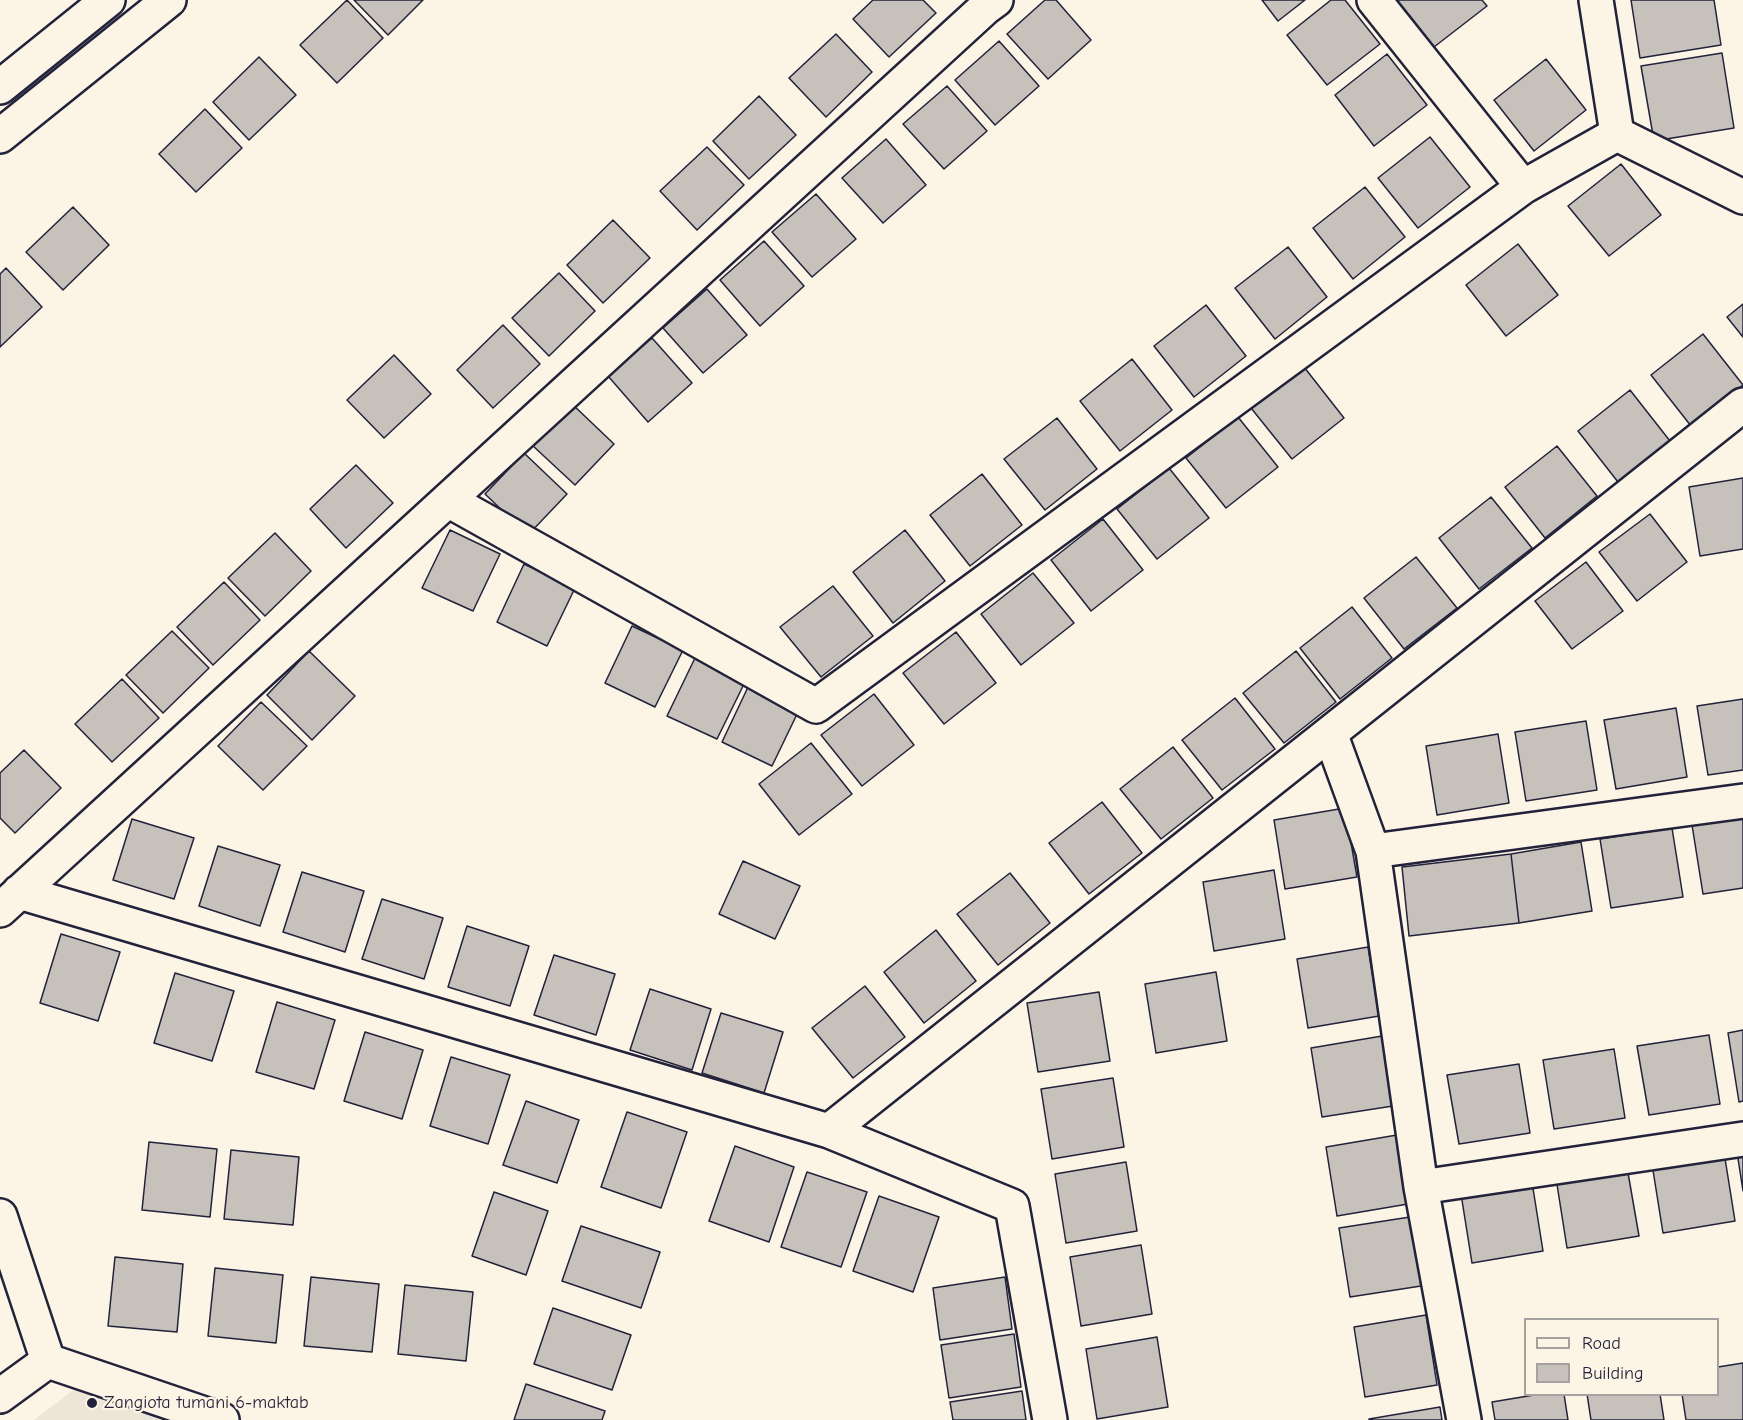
<!DOCTYPE html>
<style>
body{margin:0}
#map{position:relative;width:1743px;height:1420px;overflow:hidden;background:#fcf5e5;font-family:"Comic Neue",sans-serif}
canvas{display:block}
.legend{position:absolute;left:1524px;top:1318px;width:195px;height:78px;box-sizing:border-box;background:#fcf5e5;border:2px solid #a5a1a1;margin:0;padding:8px 10px;list-style:none;font-size:18px;color:#22223b}
.legend li{display:flex;align-items:center;gap:12px;height:30px}
.legend b{width:30px;border:2px solid #a5a1a1}
</style>
<div id="map">
<canvas width="1743" height="1420"></canvas>
<ul class="legend">
<li><b style="height:8px;background:#fcf5e5"></b>Road</li>
<li><b style="height:16px;background:#c6c1bb"></b>Building</li>
</ul>
</div>
<script>
const ctx = document.querySelector('canvas').getContext('2d');
ctx.lineJoin = 'round';
function fillPath(path, color) {
  ctx.fillStyle = color;
  ctx.fill(path, 'evenodd');
}
function strokePath(path, color, width, dash) {
  ctx.strokeStyle = color;
  ctx.lineWidth = width;
  ctx.lineCap = dash ? 'butt' : 'round';
  ctx.setLineDash(dash || []);
  ctx.stroke(path);
}
function label(font, color, halo, rows, align = 'center') {
  ctx.font = font + ' "Comic Neue",sans-serif';
  ctx.lineWidth = 4.5;
  ctx.setLineDash([]);
  ctx.textBaseline = 'middle';
  ctx.strokeStyle = halo;
  ctx.fillStyle = color;
  for (const [text, x, y, turn = 0] of rows) {
    ctx.save();
    ctx.translate(x, y);
    ctx.rotate((+turn || 0) * Math.PI / 180);
    ctx.textAlign = isNaN(turn) ? turn : align;
    if (halo) ctx.strokeText(text, 0, 0);
    ctx.fillText(text, 0, 0);
    ctx.restore();
  }
}
const built = new Path2D(`
 M80,1385L173,1420H34Z`);
const building = new Path2D(`
 M347,0L383,38L337,83L300,45Z
 M354,0H423L388,35Z
 M873,0H923L936,13L889,57L853,19Z
 M1045,0H1056L1091,40L1048,79L1007,34Z
 M1262,0H1305L1278,21Z
 M1331,0H1345L1380,44L1327,85L1287,35Z
 M1397,0H1482L1487,6L1434,47Z
 M1631,0H1714L1721,45L1640,58Z
 M836,34L872,72L826,117L789,78Z
 M999,41L1039,86L995,125L955,80Z
 M1722,53L1734,128L1654,141L1641,66Z
 M1387,54L1427,105L1374,146L1335,95Z
 M259,57L296,95L249,140L213,102Z
 M1546,59L1586,110L1534,151L1494,100Z
 M947,86L987,131L944,169L903,124Z
 M759,96L796,135L749,179L713,141Z
 M205,109L242,148L196,192L159,154Z
 M1430,137L1470,187L1418,228L1378,178Z
 M886,139L926,185L883,223L842,178Z
 M707,147L744,185L697,230L660,191Z
 M1621,164L1661,215L1609,256L1568,206Z
 M1365,187L1405,237L1353,279L1313,228Z
 M816,194L856,239L812,277L772,232Z
 M73,207L109,245L63,290L26,252Z
 M613,220L650,258L603,303L567,265Z
 M764,241L804,286L760,326L720,280Z
 M1518,244L1558,295L1506,336L1466,285Z
 M1288,247L1327,297L1275,339L1235,288Z
 M6,268L42,307L0,347V274Z
 M559,273L595,311L549,356L512,318Z
 M707,289L747,335L703,373L663,328Z
 M1743,304V337L1727,317Z
 M1206,305L1246,356L1194,397L1154,346Z
 M503,325L540,364L493,408L457,370Z
 M1703,334L1743,385L1691,426L1651,375Z
 M652,338L692,383L648,422L608,376Z
 M394,355L431,394L384,438L347,400Z
 M1132,359L1172,410L1120,451L1080,401Z
 M1304,367L1344,418L1292,459L1251,408Z
 M1630,390L1670,441L1618,482L1578,431Z
 M571,403L614,444L575,485L532,445Z
 M1238,417L1278,467L1226,508L1186,458Z
 M1057,418L1097,469L1045,510L1004,459Z
 M1557,446L1597,496L1545,538L1505,487Z
 M524,453L567,494L528,535L485,494Z
 M356,465L393,503L346,548L310,509Z
 M1169,468L1209,518L1157,559L1117,509Z
 M982,474L1022,525L970,566L930,515Z
 M1743,478V549L1700,556L1689,487Z
 M1491,497L1532,548L1479,589L1439,538Z
 M1650,514L1687,562L1637,601L1599,552Z
 M1103,519L1143,570L1091,611L1051,560Z
 M450,530L500,554L473,611L422,588Z
 M905,530L945,581L893,623L853,572Z
 M275,533L311,571L265,616L228,578Z
 M1416,557L1457,608L1404,649L1364,598Z
 M1586,562L1623,611L1572,649L1535,601Z
 M524,564L575,588L547,646L497,622Z
 M1033,573L1074,623L1021,665L981,614Z
 M224,582L260,620L213,665L177,627Z
 M833,586L873,636L821,677L780,627Z
 M1352,607L1392,658L1340,699L1300,648Z
 M632,626L683,650L655,707L605,683Z
 M172,631L209,668L163,713L126,675Z
 M956,632L996,683L944,724L903,673Z
 M309,651L355,696L312,740L267,695Z
 M1296,651L1336,702L1284,743L1243,693Z
 M695,658L745,682L717,739L667,716Z
 M122,679L159,718L112,762L75,724Z
 M749,685L800,708L772,766L722,742Z
 M874,694L914,745L862,786L821,735Z
 M1235,698L1275,749L1222,790L1182,740Z
 M1743,699V770L1708,775L1697,706Z
 M261,702L307,746L263,790L218,746Z
 M1676,708L1687,777L1616,789L1604,720Z
 M1586,721L1597,790L1526,801L1515,732Z
 M1498,734L1509,803L1437,815L1426,746Z
 M811,743L852,794L799,835L759,784Z
 M1173,747L1213,798L1161,839L1120,789Z
 M24,750L61,788L15,833L0,818V773Z
 M1102,802L1142,853L1089,894L1049,843Z
 M1345,808L1357,877L1285,889L1274,820Z
 M1743,817V888L1703,894L1692,825Z
 M132,819L194,838L174,899L113,880Z
 M1672,828L1683,897L1611,908L1600,839Z
 M1581,842L1592,911L1519,923L1511,854Z
 M218,846L280,865L260,926L199,906Z
 M1511,854L1519,923L1409,936L1402,867Z
 M743,861L800,886L775,939L719,914Z
 M1274,870L1285,939L1214,951L1203,882Z
 M302,872L364,891L345,952L283,932Z
 M1010,873L1050,923L998,965L957,914Z
 M382,899L443,918L424,979L362,959Z
 M467,926L529,946L510,1006L448,987Z
 M936,930L976,981L924,1023L884,972Z
 M61,934L120,952L98,1021L40,1003Z
 M1368,947L1379,1016L1308,1028L1297,959Z
 M554,955L615,974L596,1035L534,1015Z
 M1216,972L1227,1041L1156,1053L1145,984Z
 M175,973L234,991L212,1061L154,1043Z
 M865,986L905,1037L853,1078L812,1028Z
 M650,989L711,1009L692,1070L630,1050Z
 M1099,992L1110,1061L1038,1072L1027,1003Z
 M277,1002L335,1020L314,1089L256,1072Z
 M721,1013L783,1032L764,1093L702,1073Z
 M1743,1030V1101L1739,1102L1728,1033Z
 M365,1032L423,1050L402,1119L344,1101Z
 M1709,1035L1720,1104L1649,1115L1637,1046Z
 M1382,1036L1393,1106L1322,1117L1311,1048Z
 M1614,1049L1625,1118L1554,1129L1543,1060Z
 M451,1057L510,1075L488,1144L430,1126Z
 M1519,1064L1530,1133L1459,1144L1447,1075Z
 M1113,1078L1124,1147L1052,1159L1041,1089Z
 M526,1101L579,1120L557,1183L503,1165Z
 M627,1112L687,1132L661,1208L601,1187Z
 M1397,1135L1408,1204L1337,1216L1326,1147Z
 M149,1142L217,1149L210,1217L142,1210Z
 M735,1146L794,1167L769,1242L709,1221Z
 M231,1150L299,1157L293,1225L224,1219Z
 M1743,1151V1191L1737,1152Z
 M1724,1152L1735,1221L1663,1233L1652,1164Z
 M1126,1162L1137,1231L1066,1243L1055,1174Z
 M1627,1167L1639,1236L1567,1248L1556,1178Z
 M807,1172L867,1192L841,1267L781,1247Z
 M1532,1182L1543,1251L1472,1263L1461,1194Z
 M494,1192L548,1211L526,1275L472,1256Z
 M879,1196L939,1217L913,1292L853,1271Z
 M1410,1217L1421,1286L1350,1297L1339,1228Z
 M581,1226L660,1252L641,1308L562,1281Z
 M1141,1245L1152,1314L1081,1326L1070,1257Z
 M115,1257L183,1264L177,1332L108,1326Z
 M215,1268L283,1275L276,1343L208,1336Z
 M311,1277L379,1284L372,1352L304,1346Z
 M1005,1277L1012,1329L940,1340L933,1288Z
 M405,1285L473,1292L466,1361L398,1354Z
 M553,1308L631,1335L612,1390L534,1364Z
 M1426,1315L1437,1385L1365,1397L1354,1327Z
 M1014,1334L1021,1387L949,1398L941,1345Z
 M1157,1337L1168,1407L1097,1419L1086,1349Z
 M1743,1363V1420H1686L1682,1394H1718V1367Z
 M526,1384L605,1411L602,1420H514Z
 M1022,1391L1026,1420H953L950,1402Z
 M1540,1394H1564L1568,1420H1495L1492,1402Z
 M1587,1394H1660L1664,1420H1591Z
 M1440,1407L1442,1420H1369V1419Z`);
const street = new Path2D(`
 M1374,0L1523,187
 M1596,0L1617,134
 M1617,134L1743,197
 M448,500L816,706L1523,187L1617,134
 M1330,733L1373,851L1421,1187L1464,1420
 M1373,851L1743,801
 M19,892L829,1131L1012,1206L1050,1420
 M0,910L985,8L996,0
 M829,1131L1743,405
 M1421,1187L1743,1139
 M0,1216L48,1361
 M48,1361L222,1420
 M0,1396L48,1361`);
const secondary = new Path2D(`
 M0,87L108,0
 M0,136L169,0`);
const markers = [
 [92,1403,6,"#22223b"]
];
const poiNames = [
 ["Zangiota tumani 6-maktab",104,1403]
];
fillPath(built, '#ece5d8');
fillPath(building, '#c6c1bb');
strokePath(building, '#22223b', 1.5);
strokePath(street, '#22223b', 38);
strokePath(secondary, '#22223b', 38);
strokePath(street, '#fcf5e5', 33);
strokePath(secondary, '#fcf5e5', 33);
for (const [x, y, r, color] of markers) {
  const dot = new Path2D();
  dot.arc(x, y, r, 0, 2 * Math.PI);
  ctx.fillStyle = color;
  ctx.fill(dot);
  strokePath(dot, '#fcf5e5', 2);
}
label('18px', '#22223b', '#fcf5e5', poiNames, 'left');
</script>
